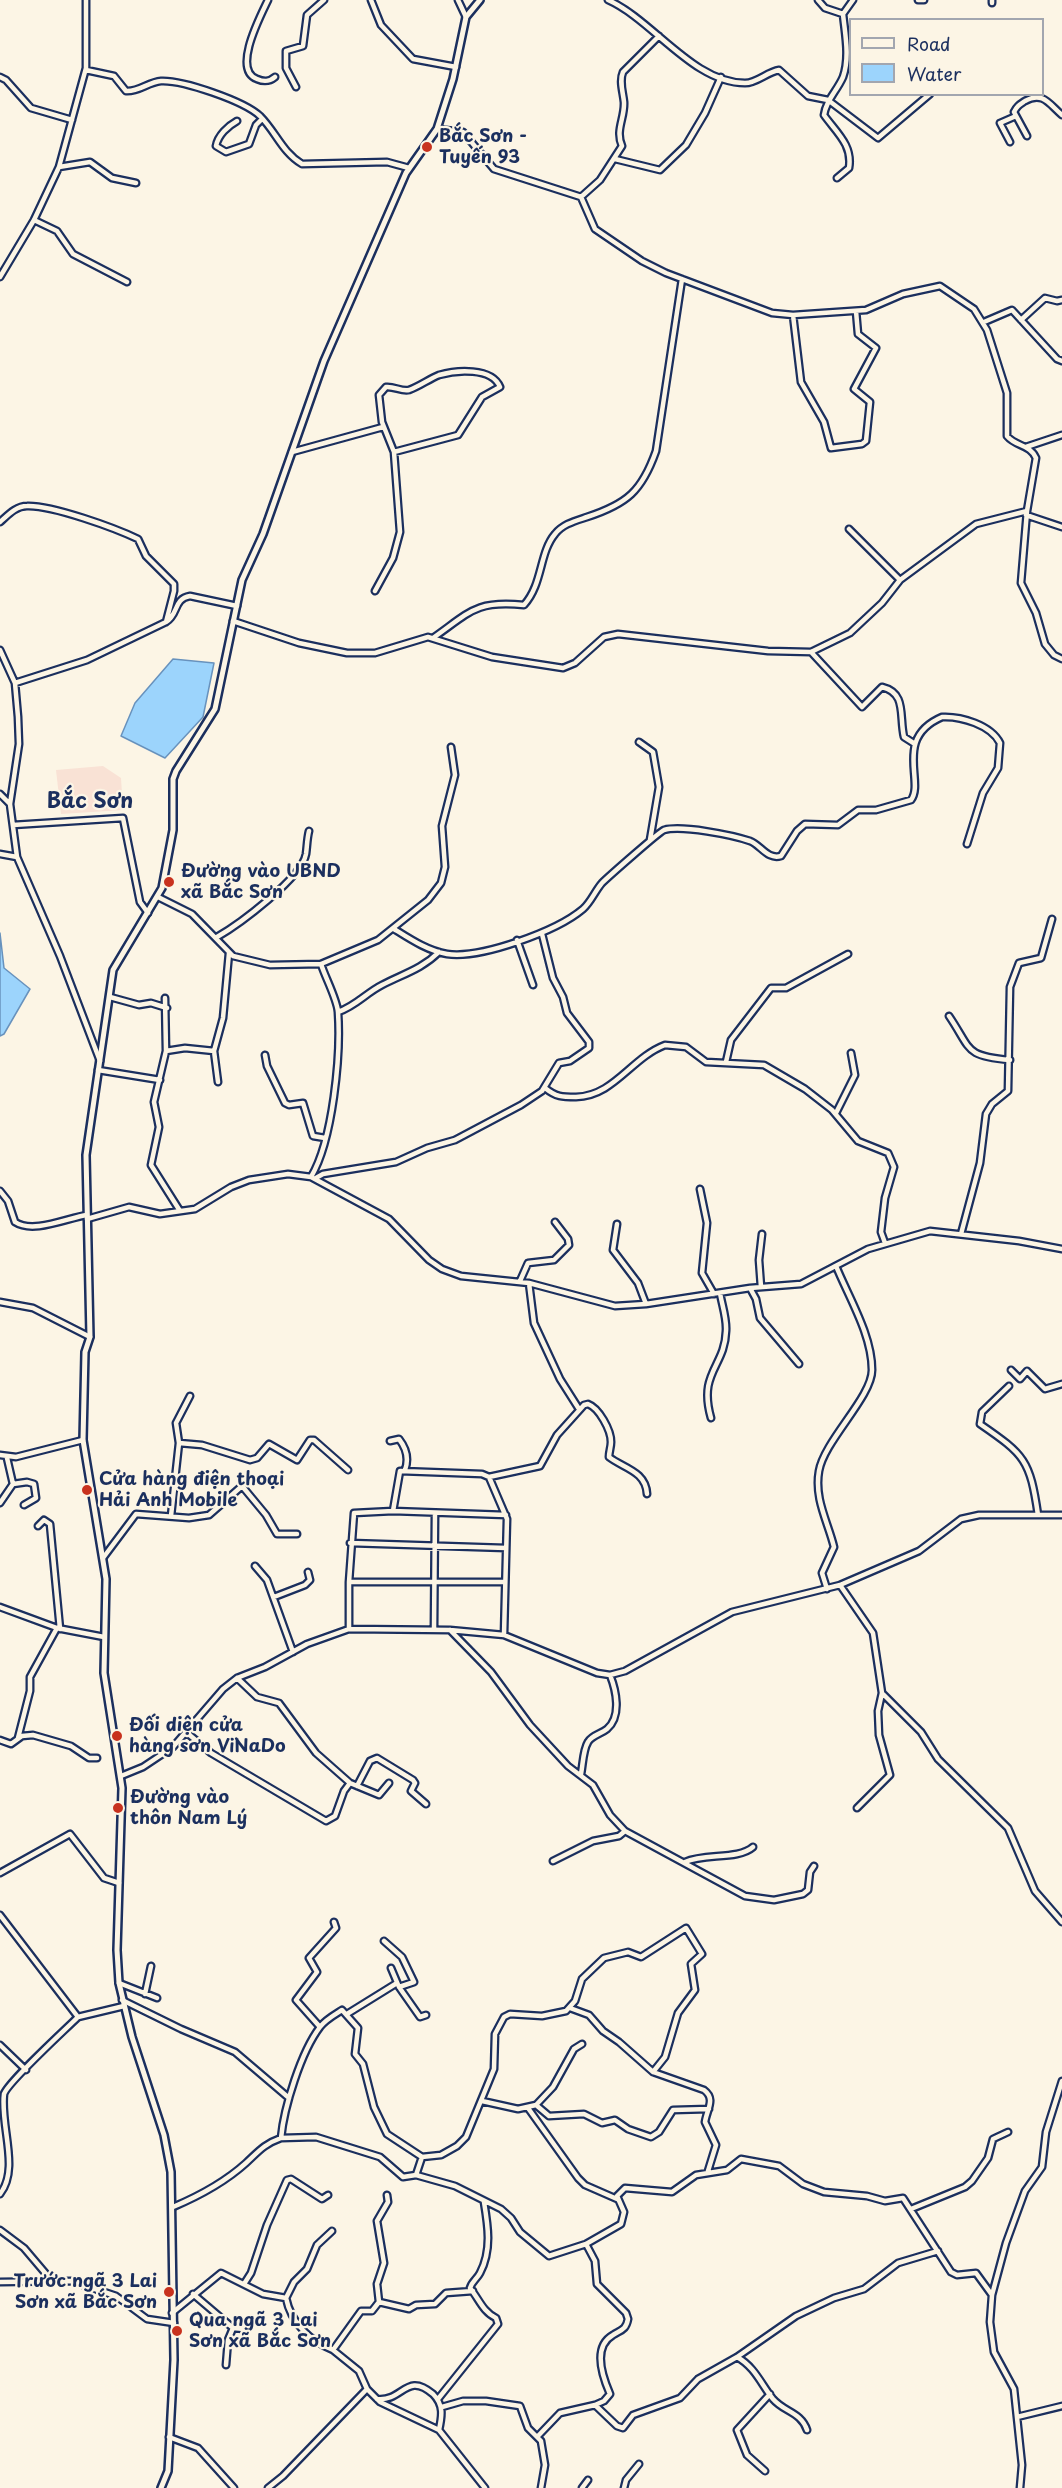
<!DOCTYPE html>
<meta charset="utf-8">
<style>
body{margin:0}
#map{position:relative;width:1062px;height:2488px;overflow:hidden;background:#fcf5e5;font-family:"Playpen Sans",sans-serif}
canvas{display:block}
.legend{position:absolute;left:849px;top:18px;width:195px;height:78px;box-sizing:border-box;background:#fcf5e5;border:2px solid #a2a6af;margin:0;padding:8px 10px;list-style:none;font-size:18px;color:#1b2f5e}
.legend li{display:flex;align-items:center;gap:12px;height:30px}
.legend b{width:30px;border:2px solid #a2a6af}
</style>
<div id="map">
<canvas width="1062" height="2488"></canvas>
<ul class="legend">
<li><b style="height:8px;background:#fcf5e5"></b>Road</li>
<li><b style="height:16px;background:#9cd4fc"></b>Water</li>
</ul>
</div>
<script>
const ctx = document.querySelector('canvas').getContext('2d');
ctx.lineJoin = 'round';
function fillPath(path, color) {
  ctx.fillStyle = color;
  ctx.fill(path, 'evenodd');
}
function strokePath(path, color, width, dash) {
  ctx.strokeStyle = color;
  ctx.lineWidth = width;
  ctx.lineCap = dash ? 'butt' : 'round';
  ctx.setLineDash(dash || []);
  ctx.stroke(path);
}
function label(font, color, halo, rows, align = 'center') {
  ctx.font = font + ' "Playpen Sans",sans-serif';
  ctx.lineWidth = 4.5;
  ctx.setLineDash([]);
  ctx.textBaseline = 'middle';
  ctx.strokeStyle = halo;
  ctx.fillStyle = color;
  for (const [text, x, y, turn = 0] of rows) {
    ctx.save();
    ctx.translate(x, y);
    ctx.rotate((+turn || 0) * Math.PI / 180);
    ctx.textAlign = isNaN(turn) ? turn : align;
    if (halo) ctx.strokeText(text, 0, 0);
    ctx.fillText(text, 0, 0);
    ctx.restore();
  }
}
const built = new Path2D(`
 M103,766L121,778L123,810L61,814L56,770Z`);
const water = new Path2D(`
 M173,659L214,663L203,717L165,758L121,736L135,703Z
 M0,933L4,968L30,989L4,1034L0,1036Z`);
const minor = new Path2D(`
 M268,0C260,17 232,70 257,79C264,82 269,82 275,77
 M371,0L381,25L413,59L456,67
 M458,0L466,17
 M608,0C653,20 693,83 745,83C757,83 767,72 779,70L808,96L828,100L878,138L930,94
 M818,0L825,8L843,14
 M918,0H924
 M992,0V3
 M86,70L114,76L126,91C139,92 148,82 161,81C183,80 244,101 260,116C276,132 282,152 302,164L387,162L409,168
 M0,77L6,80L31,108L72,120
 M296,87L286,68V51L303,46L307,15L324,0
 M237,121C228,126 218,135 216,146L226,152L249,144L256,125L262,119
 M437,129L463,132L494,169L581,197L600,180L622,146C615,130 625,118 624,102C623,92 619,81 623,72L659,36
 M1027,136L1014,112C1017,106 1019,105 1025,101C1043,91 1049,104 1062,115
 M1010,142L1000,123L1016,116
 M615,159L660,170L686,145L705,113L721,77
 M59,167L90,162L112,178L136,183
 M837,178L849,168C853,145 836,132 824,115C826,100 837,91 843,77C850,57 845,34 843,14L853,0
 M581,197L595,229L642,261L666,273L772,313L793,315L866,310L903,294L940,286L974,309L987,330L1007,393V436C1016,447 1030,444 1036,458L1027,511L1021,583L1036,613L1045,644L1054,655L1062,659
 M34,220L57,231L73,254L127,282
 M0,277L34,220L59,167L86,68V0
 M793,315L801,382L824,422L831,448L862,444L866,441L870,402L854,389L876,348L858,334L856,311
 M1021,320L1045,298L1057,301L1062,300
 M984,322L1012,310L1057,359L1062,361
 M1026,447L1062,435
 M292,452L383,427
 M1026,515L1062,527
 M0,522C8,515 16,506 27,506C52,505 115,528 138,539L146,556L174,584V591L166,622
 M849,529L900,580
 M375,591L393,558L400,532L394,452L382,422L379,395L386,387C394,386 402,392 409,390C420,386 429,379 439,375C456,370 492,367 500,387L482,397L458,435L394,452
 M233,621L299,643L347,653H375L428,637L492,657L563,668L575,663L604,637L618,634L768,651L811,652L850,633L882,603L900,580L976,524L1027,511
 M433,638C470,612 476,600 524,605C543,584 539,553 555,534C563,524 575,521 587,517C627,504 642,491 656,451L682,279
 M0,650L15,683L18,717L19,744L10,804L17,857L60,956L100,1061
 M811,652L862,707L882,687C907,693 899,716 904,737L915,744
 M15,683L87,660L166,622C179,614 173,599 190,596L237,606
 M639,742L653,752L659,787L650,840
 M0,794L10,804
 M13,825L123,818L140,902L148,913
 M0,854L17,857
 M158,897L192,914L233,956L270,965L321,964L378,940L428,900L441,883L445,867L442,826L455,775L451,747
 M394,929C410,939 428,951 447,954C481,959 557,931 583,909C591,902 595,891 602,883C608,877 659,832 664,830C682,825 732,835 750,841C761,845 767,860 781,856L797,831L805,824L838,825L858,810H876L911,800C925,782 893,738 942,717C961,716 991,725 1000,743L998,768L983,793L967,844
 M217,937C238,925 302,878 306,854C307,847 307,839 309,831
 M517,940L533,985
 M110,997L139,1005L151,1003L167,1008
 M165,998L166,1051L154,1102L159,1127L151,1165L180,1211
 M338,1012C356,1006 366,993 382,985C403,974 422,969 439,952
 M949,1016C972,1050 964,1056 1010,1060
 M166,1051L185,1048L214,1051
 M265,1055L267,1066L285,1103L289,1105L303,1103L313,1136L325,1138
 M726,1062L731,1040L771,988H786L848,954
 M98,1070L160,1080
 M218,1082L214,1051L223,1018L229,953
 M545,1088C556,1097 562,1097 576,1097C614,1096 631,1058 665,1045L686,1047L706,1062L764,1065L805,1089L832,1110L858,1141L888,1153L894,1167L885,1198L881,1232L885,1243
 M836,1113L855,1075L851,1053
 M311,1177C333,1140 341,1055 338,1012C337,999 325,977 321,964
 M316,1178L323,1174L396,1162L427,1148L455,1140L521,1105L542,1091L559,1063L570,1061L589,1048V1042L567,1013L563,997L553,978L542,934
 M700,1189L707,1223L702,1273L714,1294
 M0,1191L8,1201L15,1222C33,1234 67,1218 87,1215
 M87,1219L129,1207L160,1214L195,1209L231,1187L249,1180L288,1174L311,1177L389,1219L429,1260L442,1269L461,1276L529,1283L615,1306L646,1304L750,1288L801,1284L868,1249L930,1231L1019,1241L1062,1249
 M617,1224L613,1250L638,1283L646,1304
 M961,1234L980,1163L986,1114L992,1104L1008,1091L1010,987L1019,963L1041,958L1052,919
 M520,1281L528,1263L554,1260L569,1245L568,1239L555,1222
 M529,1283L534,1323L560,1379L579,1409
 M761,1287L759,1260L762,1234
 M750,1288L756,1299L760,1318L799,1364
 M0,1302L33,1308L90,1337
 M1011,1370L1020,1379L1027,1371L1045,1389L1062,1384
 M1009,1386L982,1412L980,1424C1025,1455 1030,1460 1038,1515
 M711,1418C698,1372 725,1367 726,1331C727,1319 722,1305 720,1293
 M390,1441L399,1439C406,1448 409,1459 405,1470
 M179,1443L202,1445L250,1460L257,1458L269,1444L297,1460L310,1440H314L348,1470
 M0,1455L16,1457L83,1440
 M489,1477L507,1519L504,1635
 M13,1484L27,1482L34,1484L36,1498L24,1505
 M0,1503L13,1484L7,1458
 M393,1511L400,1471L482,1474L489,1477L540,1466L557,1435L584,1405L588,1404C599,1408 611,1430 611,1442C611,1447 609,1452 609,1457C623,1468 646,1471 647,1494
 M171,1516L179,1443L176,1423L190,1396
 M38,1526L44,1520L50,1524L60,1629
 M350,1543L506,1548
 M103,1558L136,1514L189,1518L209,1515L242,1486L266,1515L277,1534H297
 M255,1566L267,1580L293,1652
 M349,1582H505
 M840,1585L873,1633L882,1693L921,1732L938,1759L1008,1828L1035,1891L1062,1922
 M827,1589L822,1573L834,1547C828,1522 814,1499 819,1471C824,1441 872,1397 872,1370C872,1335 849,1298 836,1266
 M274,1597L305,1585L310,1580L308,1572
 M0,1607L57,1628L104,1637
 M349,1629V1582L354,1513L393,1511L506,1515
 M434,1630L435,1513
 M450,1630L491,1672L530,1725L568,1766L593,1785L610,1815L625,1831L745,1896L774,1900L803,1894L808,1890L810,1872L814,1866
 M237,1678L257,1697L279,1703L316,1753L350,1783L379,1795L389,1783
 M186,1732L211,1753L326,1821L335,1816L344,1791L350,1783
 M18,1738L30,1691V1677L57,1628
 M0,1740L11,1744L22,1736L33,1735L71,1746L89,1758H97
 M581,1774C583,1764 583,1750 588,1742C592,1735 601,1734 607,1729C622,1716 616,1690 610,1675
 M121,1776L143,1767L173,1747L223,1689L237,1678L265,1667L307,1644L349,1629L450,1630L504,1635L597,1673L610,1675L625,1671L732,1612L840,1585L919,1551L961,1519L979,1515H1062
 M357,1786L370,1761L377,1758L413,1780L415,1783L411,1791L426,1804
 M857,1808L890,1775L879,1735L878,1711L882,1693
 M553,1861L593,1841L619,1836L625,1831
 M685,1862C705,1853 738,1860 753,1847
 M0,1873L70,1834L104,1878L119,1883
 M0,1915L78,2017C65,2030 8,2082 4,2094C0,2126 20,2169 0,2194
 M384,1941L402,1957L414,1982L399,1987
 M391,1968L399,1987L420,2017L426,2015
 M119,1983L157,1998
 M145,1994L151,1966
 M122,2000L181,2029L235,2052L289,2098
 M570,2008L589,2015L603,2031L619,2042L653,2072L704,2090C716,2099 707,2109 705,2122L716,2145L708,2171
 M347,2014L397,1983
 M78,2017L124,2006
 M320,2027L296,2000L317,1972L309,1958L336,1928L334,1922
 M0,2045L26,2070
 M482,2101L518,2109L536,2105L549,2116L584,2114L602,2123L615,2120L628,2129L651,2137L659,2132L673,2110L709,2109
 M536,2105L553,2087L574,2049L582,2044
 M528,2108L578,2178L585,2185L617,2199
 M281,2138L316,2137L380,2157L403,2177L416,2175L455,2186L501,2209L511,2218L520,2232L549,2256L586,2244L621,2224L624,2212L617,2196L625,2188L672,2192L696,2175L727,2170L741,2159L779,2166L803,2184L824,2192L867,2196L885,2201L903,2198L951,2272L957,2275L976,2273L992,2295
 M416,2175L422,2157
 M173,2207C199,2196 225,2182 246,2163C258,2152 264,2144 281,2138C284,2107 301,2052 320,2027C325,2020 334,2015 342,2010L358,2028L355,2054L363,2064L374,2107L387,2134L422,2157L441,2155L457,2146L466,2137L494,2069L495,2034L504,2017L510,2014L542,2016L566,2011L575,2001L582,1979L604,1958L628,1952L641,1957L686,1928L702,1954L691,1964L695,1990L678,2013L665,2057L653,2072
 M911,2209L965,2187L972,2181L988,2158L993,2139L1008,2132
 M0,2230L24,2248L52,2281
 M586,2244L595,2261L597,2284L626,2313L628,2319C626,2330 621,2330 613,2335C592,2347 603,2378 610,2394L604,2401L595,2405
 M0,2282L71,2281L116,2296L147,2319L174,2323
 M244,2284L251,2273L267,2225L287,2180L291,2179L322,2199L328,2195
 M193,2294L233,2328L244,2329
 M286,2298L294,2282L307,2269L317,2245L332,2231
 M379,2302L409,2309L416,2305L435,2304L446,2293L473,2291
 M172,2313L221,2273L263,2294L286,2298C291,2323 310,2341 333,2350L361,2311H372L379,2302L377,2284L384,2263L377,2221L388,2202L387,2195
 M333,2350L359,2371L367,2389L380,2402L439,2430L485,2488
 M737,2357C755,2367 761,2384 773,2399C784,2412 801,2412 807,2430
 M226,2365L228,2340L233,2328
 M377,2399C403,2402 406,2371 433,2394C444,2405 442,2416 439,2430
 M438,2399L498,2324L496,2318C483,2312 479,2299 470,2288C472,2281 477,2279 480,2273C492,2250 488,2226 484,2202
 M442,2407L463,2401H486L520,2406L528,2428L541,2441L545,2465L541,2488
 M1017,2417L1062,2406
 M538,2436L560,2413L595,2405L617,2426L623,2428L633,2415L680,2398L698,2379L737,2357L796,2316L834,2298L864,2289L898,2263L938,2251
 M169,2437L198,2448L234,2488
 M765,2471L747,2455L737,2430L770,2394
 M268,2488L283,2476L367,2389
 M582,2488L588,2480
 M624,2488L626,2480L639,2464
 M1020,2488L1022,2465L1014,2389L994,2352L990,2322L992,2295L1006,2243L1025,2191L1042,2167L1046,2132L1062,2081`);
const tertiary = new Path2D(`
 M161,2488L168,2471L174,2360L171,2172L164,2135L132,2037L119,1983L117,1950L122,1788L104,1673L106,1579L83,1440L85,1352L90,1337L86,1155L113,970L162,888L173,830V779L176,771L215,709L242,580L263,534L324,361L406,173L437,129L453,79L466,17L480,0`);
const markers = [
 [427,147,6,"#c8321e"],
 [169,882,6,"#c8321e"],
 [87,1490,6,"#c8321e"],
 [117,1736,6,"#c8321e"],
 [118,1808,6,"#c8321e"],
 [169,2292,6,"#c8321e"],
 [177,2331,6,"#c8321e"]
];
const poiNames = [
 ["Bắc Sơn -",439,137],
 ["Tuyến 93",439,158],
 ["Đường vào UBND",181,872],
 ["xã Bắc Sơn",181,893],
 ["Cửa hàng điện thoại",99,1480],
 ["Hải Anh Mobile",99,1501],
 ["Đối diện cửa",129,1726],
 ["hàng sơn ViNaDo",129,1747],
 ["Đường vào",130,1798],
 ["thôn Nam Lý",130,1819],
 ["Trước ngã 3 Lai",157,2282,"right"],
 ["Sơn xã Bắc Sơn",157,2303,"right"],
 ["Qua ngã 3 Lai",189,2321],
 ["Sơn xã Bắc Sơn",189,2342]
];
const quarterNames = [
 ["Bắc Sơn",90,802]
];
fillPath(built, '#f9e2d5');
fillPath(water, '#9cd4fc');
strokePath(water, '#6892bd', 1.5);
strokePath(minor, '#1b2f5e', 9);
strokePath(tertiary, '#1b2f5e', 10);
strokePath(minor, '#fcf5e5', 4.5);
strokePath(tertiary, '#fcf5e5', 5);
for (const [x, y, r, color] of markers) {
  const dot = new Path2D();
  dot.arc(x, y, r, 0, 2 * Math.PI);
  ctx.fillStyle = color;
  ctx.fill(dot);
  strokePath(dot, '#fcf5e5', 2);
}
label('bold 18px', '#1b2f5e', '#fcf5e5', poiNames, 'left');
label('bold 21px', '#1b2f5e', '#fcf5e5', quarterNames);
</script>
